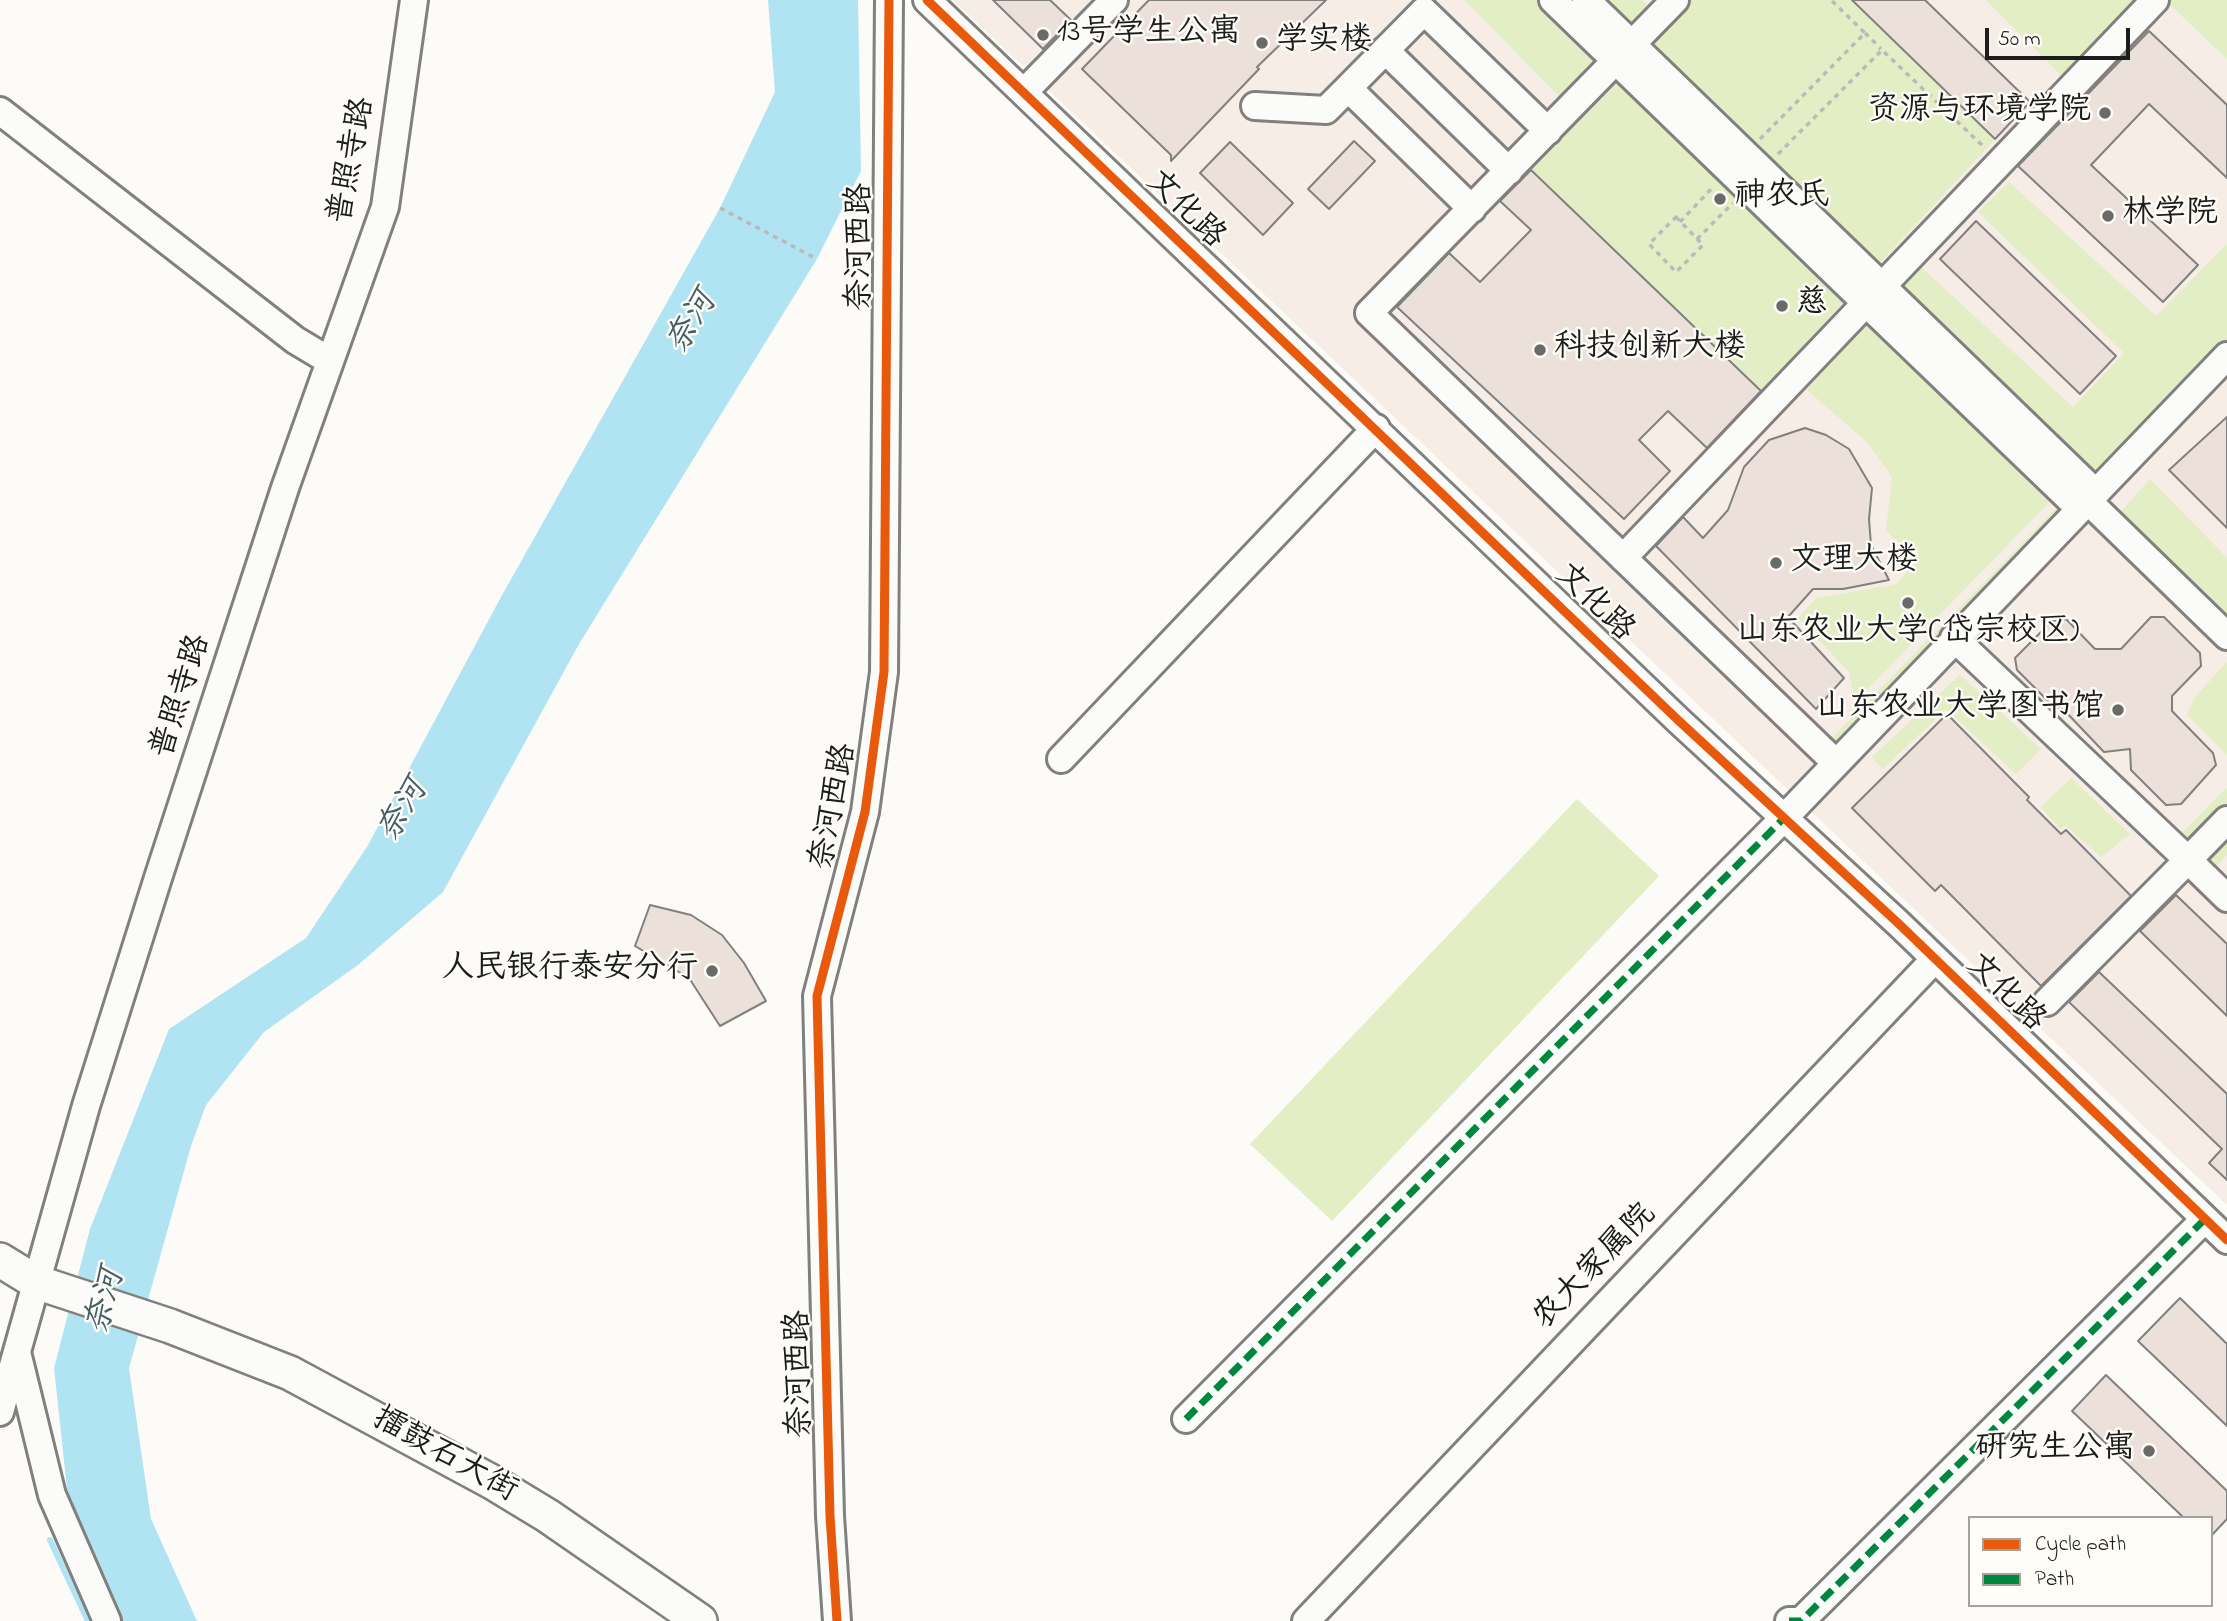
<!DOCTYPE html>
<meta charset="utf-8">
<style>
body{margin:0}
#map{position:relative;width:2227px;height:1621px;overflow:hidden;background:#fcfbf8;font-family:"Indie Flower",sans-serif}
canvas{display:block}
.legend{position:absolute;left:1968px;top:1516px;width:245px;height:91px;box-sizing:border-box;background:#fdfcf7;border:2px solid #a3a29f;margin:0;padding:9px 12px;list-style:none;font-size:21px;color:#1c1c1c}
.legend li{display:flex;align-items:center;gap:14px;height:35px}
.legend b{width:35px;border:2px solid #a3a29f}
.scale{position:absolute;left:1985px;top:28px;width:145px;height:32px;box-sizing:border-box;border:4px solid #1c1c1c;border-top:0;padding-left:9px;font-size:21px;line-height:24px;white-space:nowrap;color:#1c1c1c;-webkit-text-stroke:5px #fdfcf7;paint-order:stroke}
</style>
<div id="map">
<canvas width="2227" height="1621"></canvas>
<ul class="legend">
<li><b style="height:9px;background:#e8590c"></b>Cycle path</li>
<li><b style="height:9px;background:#00873e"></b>Path</li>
</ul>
<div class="scale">50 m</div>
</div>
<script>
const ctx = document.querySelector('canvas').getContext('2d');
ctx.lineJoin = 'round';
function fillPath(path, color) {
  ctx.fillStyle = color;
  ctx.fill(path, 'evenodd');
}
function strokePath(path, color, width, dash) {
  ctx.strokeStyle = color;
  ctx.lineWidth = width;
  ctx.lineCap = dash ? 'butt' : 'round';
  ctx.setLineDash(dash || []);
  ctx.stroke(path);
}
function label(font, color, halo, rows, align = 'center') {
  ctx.font = font + ' "Indie Flower","LXGW WenKai TC",sans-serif';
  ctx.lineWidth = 5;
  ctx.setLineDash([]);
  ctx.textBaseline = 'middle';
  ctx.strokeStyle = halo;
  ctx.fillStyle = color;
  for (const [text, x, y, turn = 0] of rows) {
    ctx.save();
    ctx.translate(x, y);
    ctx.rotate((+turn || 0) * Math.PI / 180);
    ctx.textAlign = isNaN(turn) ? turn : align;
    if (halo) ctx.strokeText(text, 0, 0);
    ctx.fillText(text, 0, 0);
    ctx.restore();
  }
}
const built = new Path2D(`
 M953,0H2227V1205Z`);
const green = new Path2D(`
 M1464,0H1642L1667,24L1692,0H1852L1995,139L1761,391L1529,168L1578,115Z
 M1986,0H2137L2064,78Z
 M2165,0H2227V59Z
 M2009,182L2156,316L2227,244V378L1855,762L1830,740L2092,472L1895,288L1920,266L2073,407L2124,353L1978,212Z
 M1868,319L2056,495L1855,702L1849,672L1798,618L1816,598L1897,584L1916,562L1886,530L1892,477L1868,443L1807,390Z
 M2150,479L2227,558V620L2118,515Z
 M2227,662V755L2187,715L2195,697Z
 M1960,675L2041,749L2016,774L1946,709L1883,769L1872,757Z
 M2071,778L2130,834L2101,857L2065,825L2060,829L2041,807Z
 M2227,787V855L2215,868L2182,833Z
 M1577,799L1659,876L1332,1221L1250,1144Z`);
const water = new Path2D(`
 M768,0H858L861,171L817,259L579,644L443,892L358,965L264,1032L206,1105L191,1146L129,1368L151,1519L197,1621H121L68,1498L54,1368L90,1229L169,1029L306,938L367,847L501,597L720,208L775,92Z`);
const stream = new Path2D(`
 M50,1540L88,1621`);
const building = new Path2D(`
 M993,0H1050L1071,20L1043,49Z
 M1149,0H1326L1257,67L1259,69L1171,161V155L1082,69Z
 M1852,0H1925L2030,102L1995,139Z
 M2149,31L2227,105V178L2149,104L2091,165L2198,265L2163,302L2018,166Z
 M1354,141L1375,161L1329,209L1308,189Z
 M1230,142L1293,203L1263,235L1200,173Z
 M1531,170L1761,391L1707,448L1668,411L1639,440L1670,471L1624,519L1397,307L1449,253L1480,282L1531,230L1500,201Z
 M1976,221L2116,356L2080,394L1940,259Z
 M2227,417V528L2169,470Z
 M1805,428L1826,435L1849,449L1872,488L1869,519L1871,545L1889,580L1843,589H1813L1788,617L1844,678L1816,709L1656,546L1683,517L1703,538L1728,510L1744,467L1769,440Z
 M2151,617H2164L2200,653L2201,666L2172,696V711L2213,753L2216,765L2181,804L2166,805L2131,770L2130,749L2104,752L2063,709L2054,707L2017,670L2015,658L2052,621L2066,619L2095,649H2121Z
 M1947,714L2029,797L2027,800L2061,834L2066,830L2131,896L2041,986L1941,885L1935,891L1852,808Z
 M2176,895L2227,944V1016L2140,931Z
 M650,905L691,915L722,935L744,963L766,1001L720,1026L689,978L635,946Z
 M2099,972L2227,1094V1180L2209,1163L2222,1149L2069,1002Z
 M2180,1298L2227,1344V1426L2138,1341Z
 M2106,1375L2227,1491V1519L2211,1536V1518H2184L2072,1411Z`);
const path = new Path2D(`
 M1865,33L1881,49
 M1760,139L1865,33L1831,0
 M1778,154L1882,50L1985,148
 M720,208L817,259
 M1676,217L1703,245L1676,272L1649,244Z
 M1680,222L1713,187
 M1697,239L1733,203`);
const minor = new Path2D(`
 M927,0L1679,721L1899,924L2227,1240
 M1553,0L1866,303L2155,0
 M1586,0L2095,492
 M1675,0L1369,313L1836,763
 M1385,50L1509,171
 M1024,92L1114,0
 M1255,106L1326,110L1348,88
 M0,111L295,340L330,361
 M1472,209L1348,88L1424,11L1548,131
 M2087,500L2227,636
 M1623,558L1866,303L2079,508
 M1954,638L2188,860L2227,820
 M1061,759L1376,428
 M2047,1002L2188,860L2227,898
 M17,1352L52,1495L107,1621
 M0,1412L86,1106L158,878L285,488L385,207L414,0
 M1186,1419L1785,817L2227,356
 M837,1621L830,1516L817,996L865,812L884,672L889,0
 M1306,1621L1934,960
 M1789,1621H1801L2205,1219`);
const major = new Path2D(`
 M0,1260L36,1282L170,1326L290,1373L492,1482L548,1516L700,1621`);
const quiet = new Path2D(`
 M1186,1419L1785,817
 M1789,1621H1801L2205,1219`);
const cycleway = new Path2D(`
 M927,0L1679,721L1899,924L2227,1240
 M837,1621L830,1516L817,996L865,812L884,672L889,0`);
const markers = [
 [1043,35,7,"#6a6a69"],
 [1262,43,7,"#6a6a69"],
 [2105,113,7,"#6a6a69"],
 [1720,199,7,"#6a6a69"],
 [2108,216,7,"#6a6a69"],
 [1782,306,7,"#6a6a69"],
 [1540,350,7,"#6a6a69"],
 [1776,563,7,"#6a6a69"],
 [1908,603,7,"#6a6a69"],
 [2118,710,7,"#6a6a69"],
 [712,971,7,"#6a6a69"],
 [2149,1451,7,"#6a6a69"]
];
const poiNames = [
 ["13号学生公寓",1057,35],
 ["学实楼",1276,43],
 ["资源与环境学院",2091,113,"right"],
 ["神农氏",1734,199],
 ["林学院",2122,216],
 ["慈",1796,306],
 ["科技创新大楼",1554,350],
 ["文理大楼",1790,563],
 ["山东农业大学(岱宗校区)",1908,634,"center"],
 ["山东农业大学图书馆",2104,710,"right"],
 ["人民银行泰安分行",698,971,"right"],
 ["研究生公寓",2135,1451,"right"]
];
const streetNames = [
 ["普照寺路",354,161,-79],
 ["文化路",1184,211,44],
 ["奈河西路",863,247,-90],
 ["文化路",1593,604,44],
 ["普照寺路",183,697,-72],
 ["奈河西路",836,807,-79],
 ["文化路",2004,994,44],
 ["农大家属院",1596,1268,-46],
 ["奈河西路",802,1374,-91],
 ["擂鼓石大街",444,1457,29]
];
const waterNames = [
 ["奈河",694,324,-59],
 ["奈河",405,812,-59],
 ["奈河",108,1302,-75]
];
fillPath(built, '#f7ede7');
fillPath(green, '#e3eec4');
fillPath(water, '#b0e4f3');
strokePath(stream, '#b0e4f3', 6);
fillPath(building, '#ece0db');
strokePath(building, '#81807f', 2);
strokePath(minor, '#81807f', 32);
strokePath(major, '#81807f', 38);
strokePath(path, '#bbbab8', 3.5, [5, 5]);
strokePath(minor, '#fbfbf9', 26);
strokePath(major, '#fbfbf9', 33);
strokePath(quiet, '#00873e', 7, [14, 7]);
strokePath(cycleway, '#e8590c', 9);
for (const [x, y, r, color] of markers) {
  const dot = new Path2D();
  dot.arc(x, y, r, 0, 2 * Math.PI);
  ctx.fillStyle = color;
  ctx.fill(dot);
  strokePath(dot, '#fdfcf7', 2.5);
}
label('32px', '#1c1c1c', '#fdfcf7', poiNames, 'left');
label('32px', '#1c1c1c', '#fdfcf7', streetNames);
label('italic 33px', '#455e67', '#fdfcf7', waterNames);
</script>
